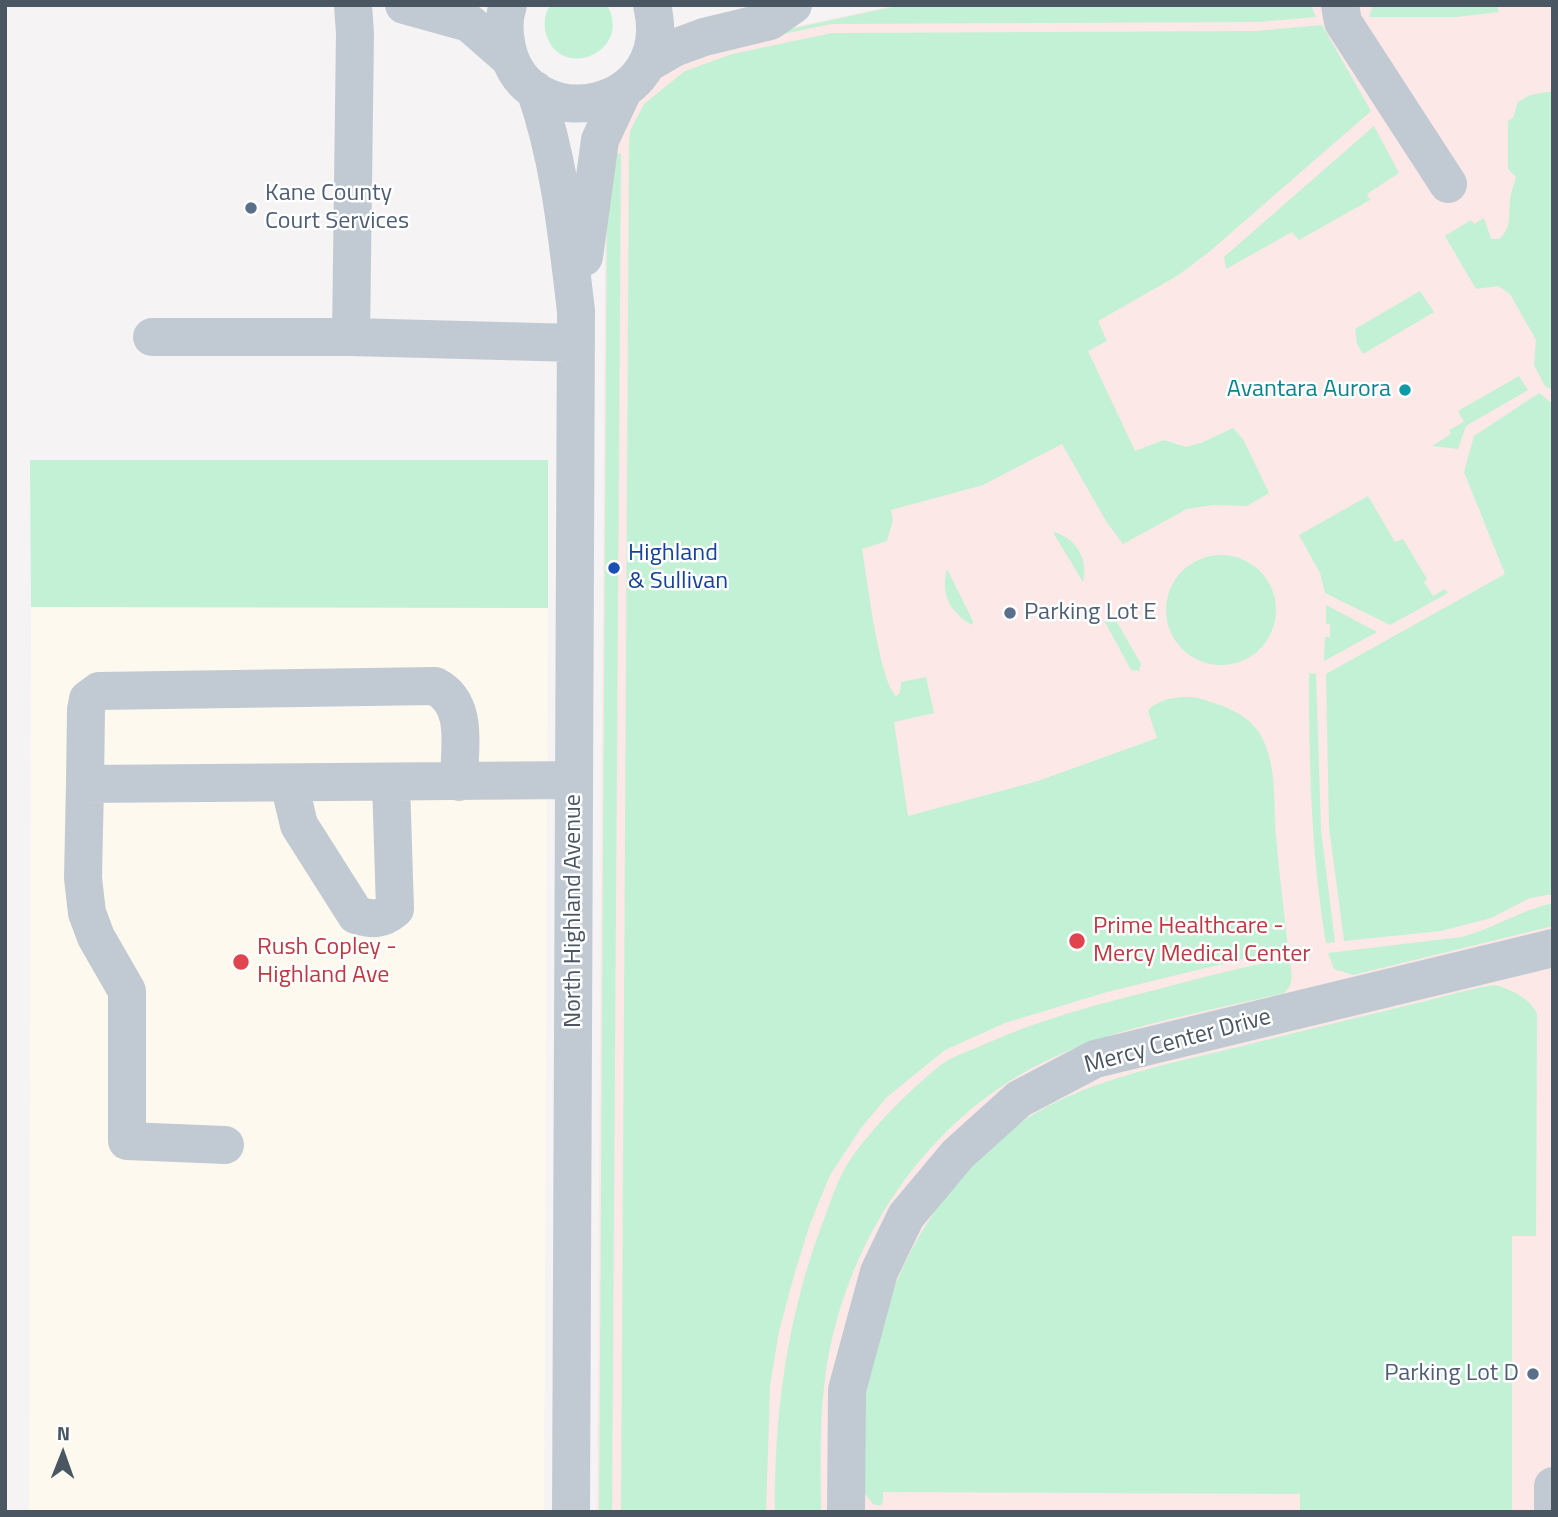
<!DOCTYPE html>
<style>
body{margin:0}
#map{position:relative;width:1558px;height:1517px;overflow:hidden;background:#f5f3f3;font-family:"Titillium Web",sans-serif}
canvas{display:block}
.frame{position:absolute;inset:0;border:7px solid #4a5661;pointer-events:none}
.north{position:absolute;left:28px;top:1419px;width:70px;height:70px;-webkit-text-stroke:5px #fff;paint-order:stroke;rotate:1deg;font-size:19px;font-weight:700;line-height:28px;text-align:center;color:#4a5661}
.north::after{content:'';display:block;margin:auto;width:24px;height:32px;background:#4a5661;clip-path:polygon(50% 0,100% 100%,50% 72%,0 100%)}
</style>
<div id="map">
<canvas width="1558" height="1517"></canvas>
<div class="frame"></div>
<div class="north">N</div>
</div>
<script>
const ctx = document.querySelector('canvas').getContext('2d');
ctx.lineJoin = 'round';
function fillPath(path, color) {
  ctx.fillStyle = color;
  ctx.fill(path, 'evenodd');
}
function strokePath(path, color, width, dash) {
  ctx.strokeStyle = color;
  ctx.lineWidth = width;
  ctx.lineCap = dash ? 'butt' : 'round';
  ctx.setLineDash(dash || []);
  ctx.stroke(path);
}
function label(font, color, halo, rows, align = 'center') {
  ctx.font = font + ' "Titillium Web",sans-serif';
  ctx.lineWidth = 5;
  ctx.setLineDash([]);
  ctx.textBaseline = 'middle';
  ctx.strokeStyle = halo;
  ctx.fillStyle = color;
  for (const [text, x, y, turn = 0] of rows) {
    ctx.save();
    ctx.translate(x, y);
    ctx.rotate((+turn || 0) * Math.PI / 180);
    ctx.textAlign = isNaN(turn) ? turn : align;
    if (halo) ctx.strokeText(text, 0, 0);
    ctx.fillText(text, 0, 0);
    ctx.restore();
  }
}
const commercial = new Path2D(`
 M31,607L548,608L544,1512H29Z`);
const medical = new Path2D(`
 M904,5H1553V1512H597L605,257L607,177L615,133L665,68L770,32L887,7Z`);
const green = new Path2D(`
 M550,5H607C633,51 563,81 547,37C543,26 544,15 550,5Z
 M901,5H1311L1316,17L1258,22L831,24L746,42L711,46Z
 M1373,5H1496L1499,12L1456,17H1369Z
 M1322,25L1371,111L1209,252L1177,276L1098,321L1107,341L1088,351L1135,451L1164,440L1186,447L1201,443L1233,428L1243,439L1269,493L1247,506L1213,505L1187,509L1123,544L1106,521L1062,444L983,485L891,510L893,520L887,541L862,549C867,578 879,680 896,696L900,693L901,682L926,677L934,713L894,722L908,816L1038,781L1157,738L1148,711C1157,698 1184,695 1198,698C1220,705 1244,711 1258,731C1278,761 1273,801 1276,836C1279,873 1284,910 1288,948L1107,992L1005,1023L945,1050L887,1097L861,1128L830,1175L810,1224L795,1272L779,1331L770,1386L766,1512H621L629,147L630,131L644,104L685,71L732,54L832,33L1256,31Z
 M1553,91V390L1545,386L1534,365L1536,340L1510,294L1498,286L1476,289L1445,236L1471,220L1474,224L1484,218L1491,239H1499C1514,227 1507,211 1511,194C1512,188 1515,183 1516,177L1508,169V121L1513,118L1518,102L1530,95Z
 M1374,126L1399,173L1367,194L1370,200L1299,240L1292,232L1226,269L1224,257Z
 M609,152L621,154L612,1512H599L607,184Z
 M1420,291L1434,312L1363,354L1357,344L1355,329Z
 M1519,376L1528,390L1466,426L1458,449L1432,446L1451,434L1449,430L1464,422L1458,411Z
 M1539,393L1553,404V894L1530,898L1491,918L1441,931L1344,941L1329,827L1326,674L1505,574L1464,472L1474,436Z
 M30,460H548V608L31,607Z
 M1368,496L1395,542L1403,539L1427,579L1424,582L1433,596L1445,589L1448,593L1390,625L1325,593L1320,573L1299,535Z
 M1054,532C1076,538 1089,560 1083,582L1054,534Z
 M1166 610a55 55 0 1 1 110 0a55 55 0 1 1-110 0Z
 M947,569L973,621L972,625C950,612 940,594 947,569Z
 M1326,605L1377,632L1324,661L1325,637H1330V624H1326Z
 M1108,614L1114,617L1141,664L1139,671L1131,670L1105,622Z
 M1309,673L1316,674L1321,830L1335,942L1326,943C1311,853 1309,764 1309,673Z
 M1553,903V926L1353,975L1334,969L1328,953L1462,937C1494,928 1521,910 1553,903Z
 M1290,959C1291,973 1295,984 1284,993C1210,1011 1123,1025 1054,1057C927,1115 843,1242 825,1379C819,1423 821,1468 821,1512H775C774,1414 787,1319 821,1227C829,1207 835,1186 845,1168C866,1133 910,1089 942,1064C955,1055 972,1050 985,1044C1038,1020 1095,1005 1151,991C1197,979 1243,966 1290,959Z
 M1495,985C1511,989 1531,999 1537,1014L1536,1236H1512V1512H1300V1494L883,1492V1502L880,1506L873,1504L863,1491C863,1456 862,1421 867,1386C883,1275 952,1152 1056,1102C1119,1072 1187,1060 1254,1043C1306,1030 1360,1017 1413,1004C1440,998 1467,989 1495,985Z`);
const minor = new Path2D(`
 M404,5L469,23L509,58
 M508,5C503,19 504,34 507,48C528,140 678,112 652,5
 M1340,5L1343,22L1448,184
 M648,63L674,48L704,37L770,21L793,5
 M535,90C560,161 567,236 576,311L571,1512
 M584,257L600,140L622,93
 M152,337H351L576,343
 M351,337L355,33L353,5
 M289,783L299,825L356,915C373,920 382,920 395,909L391,782
 M85,784L86,710L88,699L99,691L435,686C470,704 459,749 459,782
 M225,1145L127,1141V991L96,937L87,913L83,878L85,784L574,780
 M846,1512L847,1390L879,1272L906,1216L958,1154L1019,1099L1095,1059L1553,948
 M1553,1512V1486`);
const markers = [
 [251,208,7,"#5c6f8a"],
 [1405,390,7,"#0f9aa8"],
 [614,568,7,"#1a4fb4"],
 [1010,613,7,"#5c6f8a"],
 [1077,941,9,"#e0444e"],
 [241,962,9,"#e0444e"],
 [1533,1374,7,"#5c6f8a"]
];
const serviceNames = [
 ["Kane County",265,194],
 ["Court Services",265,222],
 ["Parking Lot E",1024,613],
 ["Parking Lot D",1519,1374,"right"]
];
const cultureNames = [
 ["Avantara Aurora",1391,390]
];
const transitNames = [
 ["Highland",628,554],
 ["& Sullivan",628,582]
];
const streetNames = [
 ["North Highland Avenue",574,911,-90],
 ["Mercy Center Drive",1178,1042,-15]
];
const healthNames = [
 ["Prime Healthcare -",1093,927],
 ["Mercy Medical Center",1093,955],
 ["Rush Copley -",257,948],
 ["Highland Ave",257,976]
];
fillPath(commercial, '#fdf9ef');
fillPath(medical, '#fce8e6');
fillPath(green, '#c3f1d5');
strokePath(minor, '#c1cad2', 38);
for (const [x, y, r, color] of markers) {
  const dot = new Path2D();
  dot.arc(x, y, r, 0, 2 * Math.PI);
  ctx.fillStyle = color;
  ctx.fill(dot);
  strokePath(dot, '#fff', 2.5);
}
label('24px', '#4e5e75', '#fff', serviceNames, 'left');
label('24px', '#0d838f', '#fff', cultureNames, 'right');
label('24px', '#164399', '#fff', transitNames, 'left');
label('24px', '#4a5661', '#fff', streetNames);
label('24px', '#be3a42', '#fff', healthNames, 'left');
</script>
